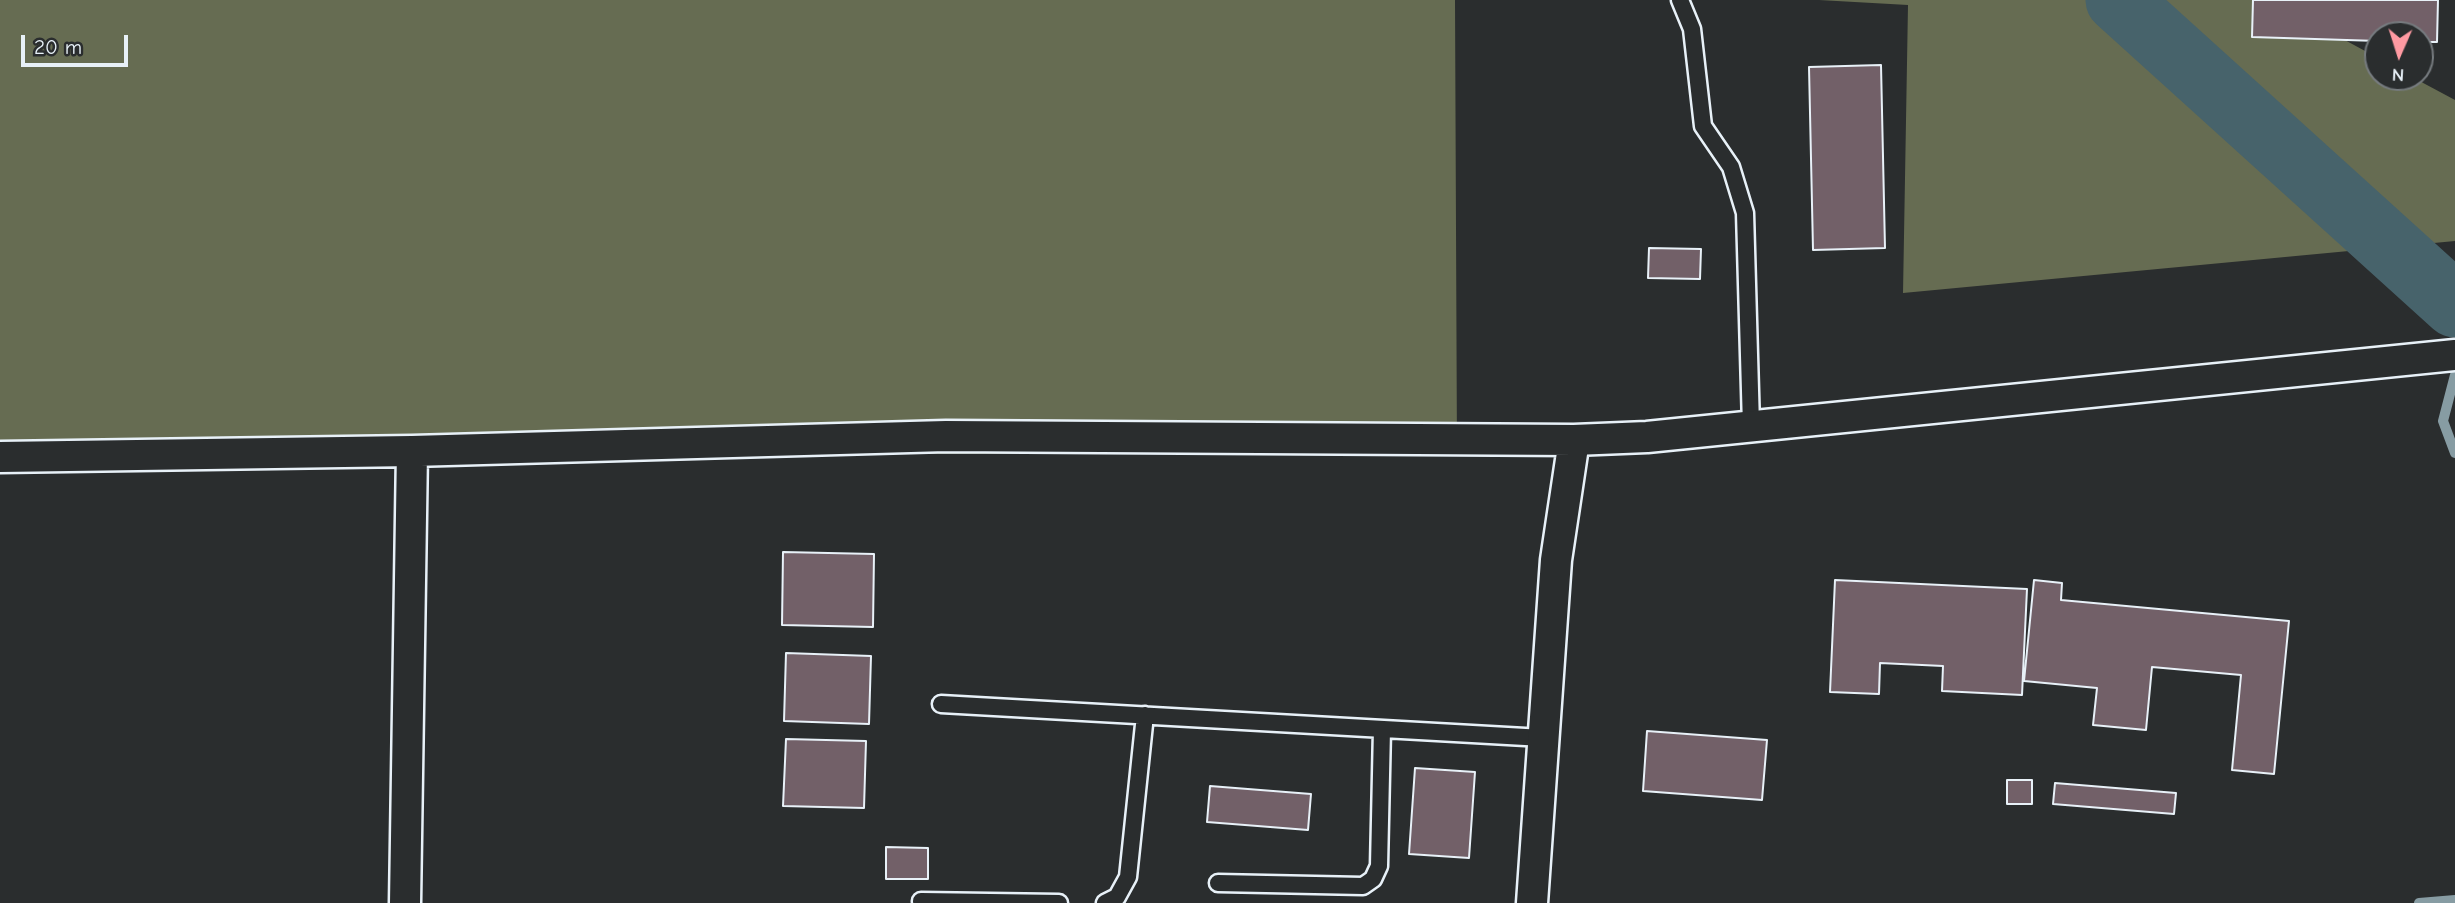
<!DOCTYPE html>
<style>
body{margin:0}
#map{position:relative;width:2455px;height:903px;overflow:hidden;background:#2a2d2e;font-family:"Comic Neue",sans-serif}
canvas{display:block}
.north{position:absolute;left:2364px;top:21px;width:70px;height:70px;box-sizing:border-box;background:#2a2d2e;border:2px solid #767b7f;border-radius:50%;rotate:183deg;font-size:19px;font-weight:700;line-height:28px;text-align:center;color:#e8f1f8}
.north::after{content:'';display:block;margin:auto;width:24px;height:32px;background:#ff9aa2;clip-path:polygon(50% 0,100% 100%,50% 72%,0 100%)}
.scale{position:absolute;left:21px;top:35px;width:107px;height:32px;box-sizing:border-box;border:4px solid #e8f1f8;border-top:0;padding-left:9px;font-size:21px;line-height:24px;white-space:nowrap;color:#e8f1f8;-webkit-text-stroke:5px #2a2d2e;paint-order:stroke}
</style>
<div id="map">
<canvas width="2455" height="903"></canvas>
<div class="north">N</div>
<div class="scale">20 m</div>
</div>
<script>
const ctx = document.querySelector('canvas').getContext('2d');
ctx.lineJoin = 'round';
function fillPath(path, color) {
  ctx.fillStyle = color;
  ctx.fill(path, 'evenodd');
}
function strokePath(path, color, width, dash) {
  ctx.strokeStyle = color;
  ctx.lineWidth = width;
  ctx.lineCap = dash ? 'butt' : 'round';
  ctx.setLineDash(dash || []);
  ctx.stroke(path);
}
const green = new Path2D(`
 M0,0H1455L1457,454H0Z
 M1819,0H2271L2378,58V77H2412L2455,100V241L1903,293L1908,5Z`);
const stream = new Path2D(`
 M2455,375L2443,421L2455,453
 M2419,903L2455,900`);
const river = new Path2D(`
 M2118,0L2455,305`);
const building = new Path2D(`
 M2253,0H2438L2437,42H2420V35H2378V41L2252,37Z
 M1881,65L1885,248L1813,250L1809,67Z
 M1649,248L1701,249L1700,279L1648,278Z
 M783,552L874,554L873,627L782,625Z
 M1835,580L2027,589L2022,695L1942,691L1943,666L1880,663L1879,694L1830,692Z
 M2034,580L2062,583L2061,600L2289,621L2274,774L2232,770L2241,675L2152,667L2146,730L2093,725L2097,688L2024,681Z
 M786,653L871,656L869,724L784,721Z
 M1647,731L1767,740L1762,800L1643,791Z
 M786,739L866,741L864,808L783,806Z
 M1415,768L1475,772L1469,858L1409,854Z
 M2007,780H2032V804H2007Z
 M2055,783L2176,793L2174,814L2053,804Z
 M1210,786L1311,794L1308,830L1207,822Z
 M886,847L928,848V879H886Z`);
const lane = new Path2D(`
 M1680,0L1692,29L1703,126L1731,167L1745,213L1751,426
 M941,704L1543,738
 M1218,883L1363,886L1373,879L1379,866L1382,729
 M921,901L1059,903
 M1105,903L1117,897L1128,877L1145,715`);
const street = new Path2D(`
 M0,457L412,451L946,436L1574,440
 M405,903L412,451
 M1532,903L1556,560L1574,440L1647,437L2455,355`);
fillPath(green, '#666c52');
strokePath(stream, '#879ca3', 10);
strokePath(river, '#47636b', 65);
fillPath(building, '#726068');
strokePath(building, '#e8f1f8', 2);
strokePath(lane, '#e8f1f8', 21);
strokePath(street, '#e8f1f8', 35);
strokePath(lane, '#2a2d2e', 16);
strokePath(street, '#2a2d2e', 30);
</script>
